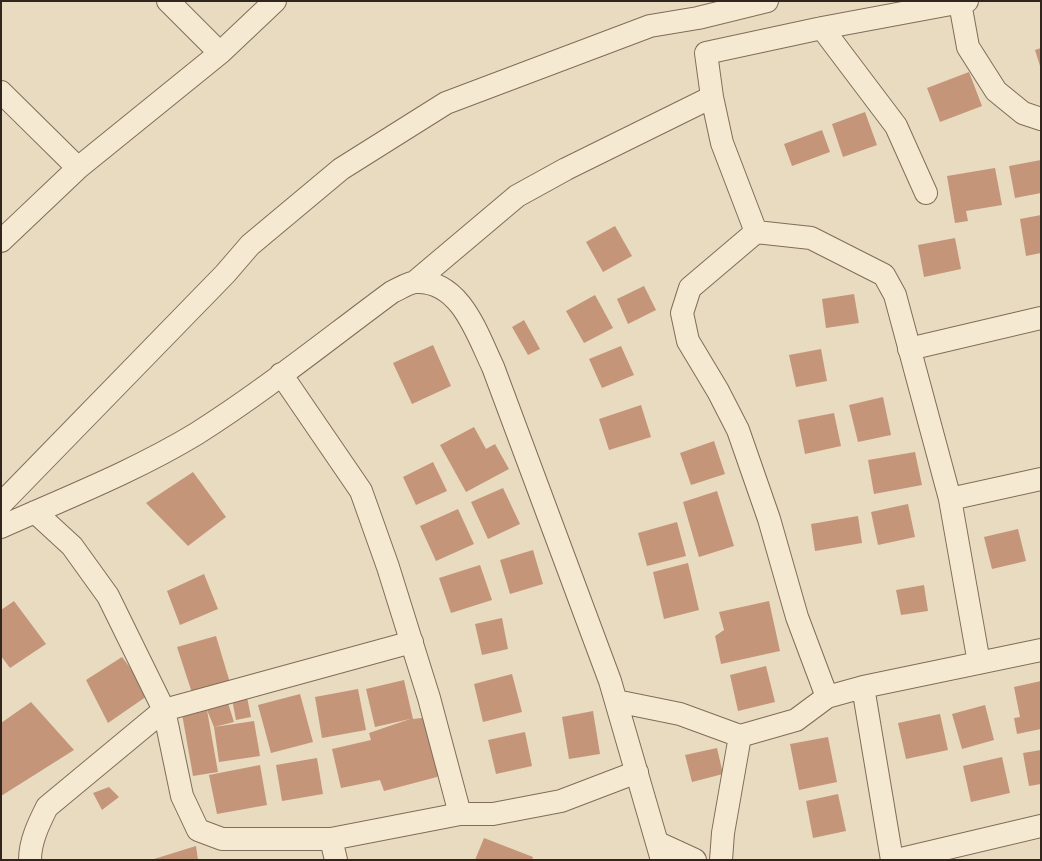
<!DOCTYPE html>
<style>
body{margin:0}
#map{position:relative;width:1042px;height:861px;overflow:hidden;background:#e9dbc0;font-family:"PT Serif",serif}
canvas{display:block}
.frame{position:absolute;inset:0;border:2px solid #31261d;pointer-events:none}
</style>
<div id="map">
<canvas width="1042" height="861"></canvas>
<div class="frame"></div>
</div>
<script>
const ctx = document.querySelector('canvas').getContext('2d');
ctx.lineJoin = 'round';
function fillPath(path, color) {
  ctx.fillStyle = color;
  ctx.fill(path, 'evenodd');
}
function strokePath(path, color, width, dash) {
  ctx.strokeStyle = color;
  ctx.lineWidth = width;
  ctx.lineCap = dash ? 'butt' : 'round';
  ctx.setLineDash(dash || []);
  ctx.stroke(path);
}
const building = new Path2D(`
 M1041,48V65L1040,66L1035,50Z
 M969,72L982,106L940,122L927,88Z
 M865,112L877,145L843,157L832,124Z
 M822,130L830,152L792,166L784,144Z
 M1041,160V193L1015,198L1009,166Z
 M995,168L1002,205L966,211L968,221L955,223L947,176Z
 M1041,215V253L1026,256L1020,219Z
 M615,226L632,256L603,272L586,242Z
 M955,238L961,269L924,277L918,245Z
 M644,286L656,310L628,324L617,299Z
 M854,294L859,323L826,328L822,299Z
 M595,295L613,328L584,343L566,311Z
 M524,320L540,349L528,355L512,327Z
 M433,345L451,386L412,404L393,363Z
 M621,346L634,375L602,388L589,359Z
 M821,349L827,381L796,387L789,355Z
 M883,397L891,435L858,442L849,405Z
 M641,405L651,437L609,450L599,419Z
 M834,413L841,446L805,454L798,420Z
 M474,427L486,449L495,444L509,469L466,492L440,445Z
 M714,441L725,474L691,485L680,453Z
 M915,452L922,485L874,494L868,460Z
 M433,462L447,491L416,505L403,477Z
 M193,472L226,517L188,546L146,503Z
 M503,488L520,524L488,539L471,502Z
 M717,491L734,546L699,557L683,502Z
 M908,504L915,537L878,545L871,512Z
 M458,509L474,544L436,561L420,526Z
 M858,516L862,543L815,551L811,524Z
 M677,522L686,556L647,566L638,533Z
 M1018,529L1026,561L992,569L984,537Z
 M533,550L543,584L510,594L500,560Z
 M688,563L699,610L664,619L653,572Z
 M480,565L492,600L451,613L439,578Z
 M204,574L218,609L180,625L167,591Z
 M924,585L928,611L901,615L896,590Z
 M14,601L46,644L10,668L1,656V610Z
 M769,601L780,651L721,664L715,636L724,630L719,612Z
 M502,618L508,649L482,655L475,624Z
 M216,636L231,686L193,696L177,647Z
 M122,657L150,694L108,723L86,680Z
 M766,666L775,702L738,711L730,675Z
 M512,674L522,712L483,722L474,684Z
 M404,680L413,719L430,717L444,768L437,777L384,791L380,780L341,788L332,749L371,740L369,733L410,719L375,727L366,689Z
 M1041,681V729L1017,734L1014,718L1020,717L1014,687Z
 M358,689L366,730L322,738L315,697Z
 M300,694L313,742L271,753L258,705Z
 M247,697L251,717L236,720L232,699Z
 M31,702L74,750L1,796V723Z
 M228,703L234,722L214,727L207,710L218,772L193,776L182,714L207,710Z
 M985,705L994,740L962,749L952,714Z
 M593,711L600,754L569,759L562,717Z
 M940,714L948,750L906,759L898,723Z
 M254,721L260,756L219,762L214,727Z
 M525,732L532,766L496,774L488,740Z
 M828,737L837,782L799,790L790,744Z
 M717,748L723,774L692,782L685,755Z
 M1041,750V784L1029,786L1023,753Z
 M1002,757L1010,793L971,802L963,766Z
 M317,758L323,794L282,801L276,765Z
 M260,765L267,805L217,814L209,775Z
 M109,787L119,797L102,810L93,793Z
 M838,794L846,831L813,838L806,801Z
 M484,838L533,857L532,860H475Z
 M196,846L198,860H154V859Z`);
const minor = new Path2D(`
 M168,1L220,53
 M960,3L968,47L996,91L1023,113L1041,119
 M822,28L896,126L926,193
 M1,92L78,168
 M712,97L706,53L822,28L967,1
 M756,232L690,288L682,313L688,341L718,391L738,430L769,519L797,617L827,697
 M1,241L78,168L220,53L275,1
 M415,282L517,196L566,169L712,97L722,143L756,232L811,238L884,275L895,295L950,499L979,663
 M909,349L1041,318
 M281,374L361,491L388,567L429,698L460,814H493L561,801L637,772
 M950,499L1041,479
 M1,504L225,274L250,245L341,169L446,103L650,26L698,18L767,1
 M35,512L72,546L108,596L164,710L182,796L198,830L222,839H331L460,814
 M1,527C66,498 135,471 196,434C264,391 327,340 392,292C399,289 409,282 417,282C461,281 477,334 493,367L610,681L662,860
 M863,687L892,860
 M616,701L680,714L740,736L796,720L827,697L863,687L1041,650
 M331,839L336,860
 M658,843L695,860
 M30,860C30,841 39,823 47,807L164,710L412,642
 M721,860L723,833L740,736
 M897,860L1041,826`);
fillPath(building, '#c49579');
strokePath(minor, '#806c5a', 24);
strokePath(minor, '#f5e9d2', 22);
</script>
